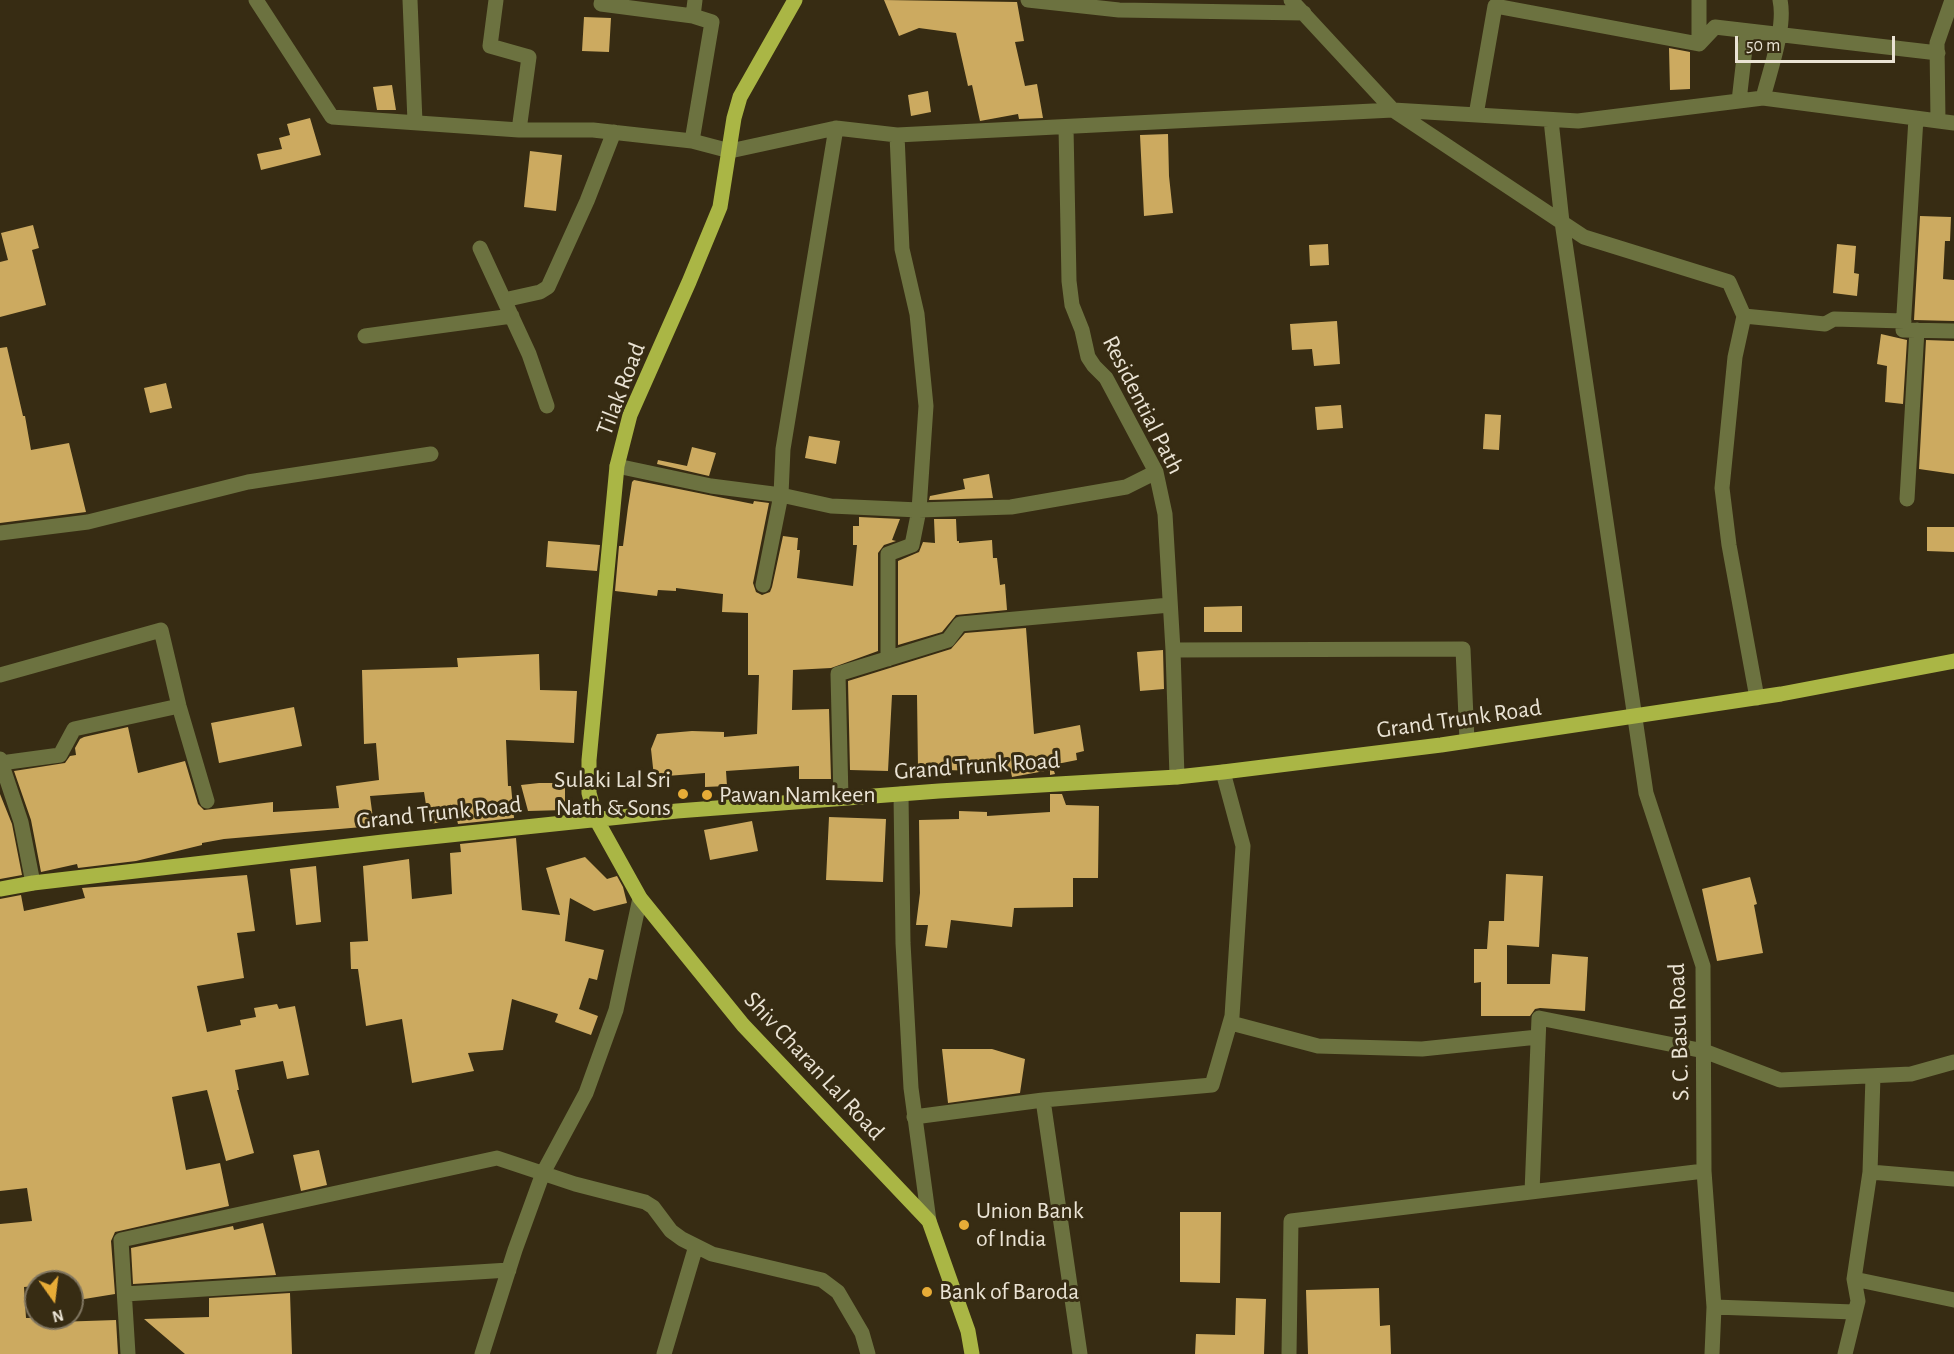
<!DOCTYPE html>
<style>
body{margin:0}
#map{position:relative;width:1954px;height:1354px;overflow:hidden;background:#372c13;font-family:"Alegreya Sans",sans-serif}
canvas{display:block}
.north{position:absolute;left:24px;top:1270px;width:60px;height:60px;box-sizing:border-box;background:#372c13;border:2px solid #7f7560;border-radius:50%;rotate:166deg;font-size:16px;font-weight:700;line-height:24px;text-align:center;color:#eae3d4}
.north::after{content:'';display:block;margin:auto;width:21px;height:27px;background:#e7ac37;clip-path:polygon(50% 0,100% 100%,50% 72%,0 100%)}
.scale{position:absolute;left:1735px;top:36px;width:160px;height:27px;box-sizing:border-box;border:3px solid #eae3d4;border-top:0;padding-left:8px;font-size:18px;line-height:21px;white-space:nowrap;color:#eae3d4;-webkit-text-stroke:4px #372c13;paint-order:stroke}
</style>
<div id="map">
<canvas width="1954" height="1354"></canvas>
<div class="north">N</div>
<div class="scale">50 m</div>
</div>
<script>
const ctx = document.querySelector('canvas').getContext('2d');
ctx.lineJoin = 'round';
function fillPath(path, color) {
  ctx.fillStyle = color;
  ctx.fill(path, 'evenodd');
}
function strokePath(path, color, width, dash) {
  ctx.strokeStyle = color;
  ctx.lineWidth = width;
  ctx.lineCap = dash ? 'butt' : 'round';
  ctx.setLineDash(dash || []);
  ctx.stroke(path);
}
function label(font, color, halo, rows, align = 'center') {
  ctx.font = font + ' "Alegreya Sans",sans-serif';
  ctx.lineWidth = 6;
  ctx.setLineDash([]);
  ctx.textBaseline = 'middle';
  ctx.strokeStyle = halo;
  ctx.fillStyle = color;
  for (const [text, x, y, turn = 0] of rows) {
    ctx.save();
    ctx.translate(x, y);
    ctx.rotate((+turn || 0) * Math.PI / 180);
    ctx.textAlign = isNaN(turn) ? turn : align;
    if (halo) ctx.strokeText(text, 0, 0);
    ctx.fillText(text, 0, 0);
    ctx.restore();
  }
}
const building = new Path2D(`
 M884,0L1017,2L1024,41L1015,42L1025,86L1037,84L1043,118L1019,119L1018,114L980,121L972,85L968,86L956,33L919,28L899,36Z
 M584,17L611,18L609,52L582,51Z
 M1669,48L1690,52V89L1670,90Z
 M392,85L396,110H377L373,87Z
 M928,91L931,112L911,116L908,95Z
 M310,118L321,155L261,170L257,154L282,149L279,138L290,135L287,124Z
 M1168,134L1169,176L1173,213L1144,216L1140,135Z
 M530,151L562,155L556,211L524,207Z
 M1920,216L1951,217L1950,241H1945L1943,279L1954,280V321L1914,320Z
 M33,225L39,248L32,250L46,305L0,317V262L8,260L1,233Z
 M1328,244L1329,265L1310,266L1309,245Z
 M1837,244L1856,246L1854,273L1859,274L1857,296L1833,293Z
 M1337,321L1340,364L1314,366L1312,349L1292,350L1290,324Z
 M1881,334L1907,340L1903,404L1885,402L1887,366L1877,364Z
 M1926,340L1954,341V474L1919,469Z
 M7,347L23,416H25L31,450L69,443L86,512L0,523V348Z
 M166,383L172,408L150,413L144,388Z
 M1341,405L1343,428L1317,430L1315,407Z
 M1485,414L1501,415L1499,450L1483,449Z
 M809,436L840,441L836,464L805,458Z
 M692,447L716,453L709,476L657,464L658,460L687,466Z
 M989,474L993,498L929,500L930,496L965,489L963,479Z
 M634,480L753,504L754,501L769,503L753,583L756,592L762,595L770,592L772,587L783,536L798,538L797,550H800L797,578L853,586L857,545H853V526H859V517L900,519L892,540L896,541L884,545L878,553V651L831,668L793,670L792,710L829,709L831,779H799V766L726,771L727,786L705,787V773L654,777L651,749L657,734L692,731L724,732V737L757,734L759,675H748V613L722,612L723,594L676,588V591L658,590L657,596L615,591L619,546H623L628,507L632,482Z
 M934,519H956L957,541H959V543L992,540L993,558H997L1000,585L1005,584L1007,610L956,615L942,632L898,645V561L919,552L923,542L935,543Z
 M1927,527H1954V552L1927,551Z
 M548,541L600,545L597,571L546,567Z
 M1242,606V632H1204V607Z
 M1026,628L1034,734L1080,725L1084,751L1076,753L1077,760L1052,765L1055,774L1050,775V770L1012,777L1011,772L977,774L976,771L918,769L917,695H892L888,771L850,770L848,681L951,649L965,633Z
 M1163,650L1164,689L1140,691L1137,652Z
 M539,654L540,690L577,691L574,743L506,740L508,786H511L514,818L458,824L457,820L429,824L424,792L370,796L374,826L224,839L202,843V845L136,861L78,868L77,864L41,872L31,820L14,771L65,763L70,756L76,755L75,748L80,739L84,737L128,727L138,773L185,761L198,804L204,810L273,802V812L339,808L336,786L379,780L376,743L364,744L362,670L458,667L457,658Z
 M294,707L302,746L219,763L211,723Z
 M539,783H565V810L528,811L521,785Z
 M0,794L12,824L22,875L0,879Z
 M1050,794H1062L1066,805L1099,806L1098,878H1073V907L1014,908L1012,927L951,920L947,948L925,946L928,925H916L920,893L919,820L959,819V811L987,812V816L1050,812Z
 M829,817L886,819L883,882L826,880Z
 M752,821L758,851L710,860L704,830Z
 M516,838L522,910L560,915L546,868L585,857L607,879L617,876L623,887L627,903L594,911L570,898L565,941L604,950L597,980L589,978L579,1009L598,1016L591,1035L555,1022L558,1014L512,999L503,1050L468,1053L474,1071L412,1083L402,1019L366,1026L358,969H351L350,942L368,941L363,866L409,859L412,899L452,894L450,853L461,852L460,844Z
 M316,866L321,922L296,925L290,869Z
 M1506,874L1543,876L1539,947L1507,945V984H1550L1552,954L1588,957L1585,1011L1540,1008L1535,1009L1530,1016H1481V982L1474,983V949H1487L1489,921H1504Z
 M247,875L255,931L237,933L244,978L197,986L207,1032L241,1025L240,1020L256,1017L254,1008L277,1004L279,1009L295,1006L309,1075L287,1079L283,1061L235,1070L239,1090H237L254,1153L226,1161L207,1090L172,1097L186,1170L220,1163L229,1206L115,1232L111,1241L115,1294L72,1301V1282H36V1286L24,1287L26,1318H55L56,1322L116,1320L118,1354H0V1224L32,1221L27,1188L0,1191V899L21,895L24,911L85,898L82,888Z
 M1750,877L1757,904L1754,905L1763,953L1717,961L1702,889Z
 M942,1049H992L1025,1059L1020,1093L948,1103Z
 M319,1150L327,1185L301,1191L293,1155Z
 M1180,1212H1221L1220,1283L1180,1282Z
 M263,1223L276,1275L133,1284L131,1248L233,1226L234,1230Z
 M1379,1288L1380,1326L1390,1325L1391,1354H1308L1306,1290Z
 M290,1293L292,1354H185L144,1319L209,1317V1298Z
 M1236,1298L1266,1299L1264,1354H1195L1196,1334L1235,1335Z`);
const minor = new Path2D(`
 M256,0L332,117L519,130H593L692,141L730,151L836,128L897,135L1393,110L1578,121L1763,98L1954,123
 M410,0L415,122
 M496,0L490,46L529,57L519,130
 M602,0L601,4L693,16
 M1028,0L1119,10L1304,13
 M1291,0L1393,110L1584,237L1729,282L1744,316L1735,357L1722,488L1729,545L1757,698
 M1699,0V44
 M1763,98C1770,70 1786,27 1780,0
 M1739,101L1747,31
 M1476,115L1495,6L1699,44L1715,27L1938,53
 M1916,118L1903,330L1954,331
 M1551,120L1562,222L1646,793L1703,966L1704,1171L1714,1307L1712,1354
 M1938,121L1937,43L1952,0
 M1066,127L1069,281L1072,305L1082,330L1088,357L1094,366L1106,378L1156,472L1165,514L1173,650L1177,777
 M692,141L712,22L693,16L695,0
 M480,248L529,354L547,406
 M504,300L540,292L548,287L587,201L614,132
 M1744,316L1825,324L1834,319L1904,321
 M365,336L512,316
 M617,466L711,486L781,495L831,506L919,510L1011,507L1126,487L1156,472
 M1907,499L1917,330
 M0,533L88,522L248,482L431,454
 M763,585L781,495L783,449L836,128
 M1173,650L1463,649L1467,741
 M888,659V554L912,545L919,510L926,406L917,314L902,249L897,135
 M0,675L161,630L179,706L207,801
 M0,759L21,822L33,883
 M1,763L60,755L74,729L179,706
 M901,794L903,943L911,1088L929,1221
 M841,798L838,674L948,640L960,624L1170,605
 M1231,1023L1318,1046L1422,1049L1538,1037
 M914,1117L1043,1100
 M1870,1172L1954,1179
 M1532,1192L1539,1018L1704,1051L1780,1080L1911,1074L1954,1062
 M1854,1279L1954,1300
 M125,1294L509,1270
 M1714,1307L1854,1312
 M128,1354L121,1240L497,1158L575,1184L645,1202L653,1207L671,1231L682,1239L712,1254L822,1280L838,1292L862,1333L868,1354
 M482,1354L515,1250L543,1173L586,1093L616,1010L640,898
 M664,1354L696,1246
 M1080,1354L1043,1100L1212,1085L1232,1016L1243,846L1223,772
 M1289,1354L1291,1221L1704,1171
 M1845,1354L1858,1301L1854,1279L1870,1172L1873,1076`);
const major = new Path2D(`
 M795,0L740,97L734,118L720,207L689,282L630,415L617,466L589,760V793L596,819L640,898L743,1025L929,1221L968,1331L972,1354
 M0,889L33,883L383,842L677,811L939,791L1177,777L1223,772L1441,745L1781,694L1954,661`);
const markers = [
 [683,794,6,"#e7ac37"],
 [707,795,6,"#e7ac37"],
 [964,1225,6,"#e7ac37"],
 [927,1292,6,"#e7ac37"]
];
const streetNames = [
 ["Tilak Road",621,389,-69],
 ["Residential Path",1143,405,63],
 ["Grand Trunk Road",1459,719,-8],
 ["Grand Trunk Road",977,766,-4],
 ["Grand Trunk Road",439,813,-6],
 ["S. C. Basu Road",1679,1032,-92],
 ["Shiv Charan Lal Road",814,1066,47]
];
const poiNames = [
 ["Sulaki Lal Sri",671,780,"right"],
 ["Nath & Sons",671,808,"right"],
 ["Pawan Namkeen",719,795],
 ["Union Bank",976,1211],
 ["of India",976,1239],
 ["Bank of Baroda",939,1292]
];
fillPath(building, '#ccaa60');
strokePath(minor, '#6c7240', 15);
strokePath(major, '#aab645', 15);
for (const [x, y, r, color] of markers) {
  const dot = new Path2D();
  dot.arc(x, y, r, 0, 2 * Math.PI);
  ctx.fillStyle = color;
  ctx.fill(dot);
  strokePath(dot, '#372c13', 2);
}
label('24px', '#eae3d4', '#372c13', streetNames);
label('24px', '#eae3d4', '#372c13', poiNames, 'left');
</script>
